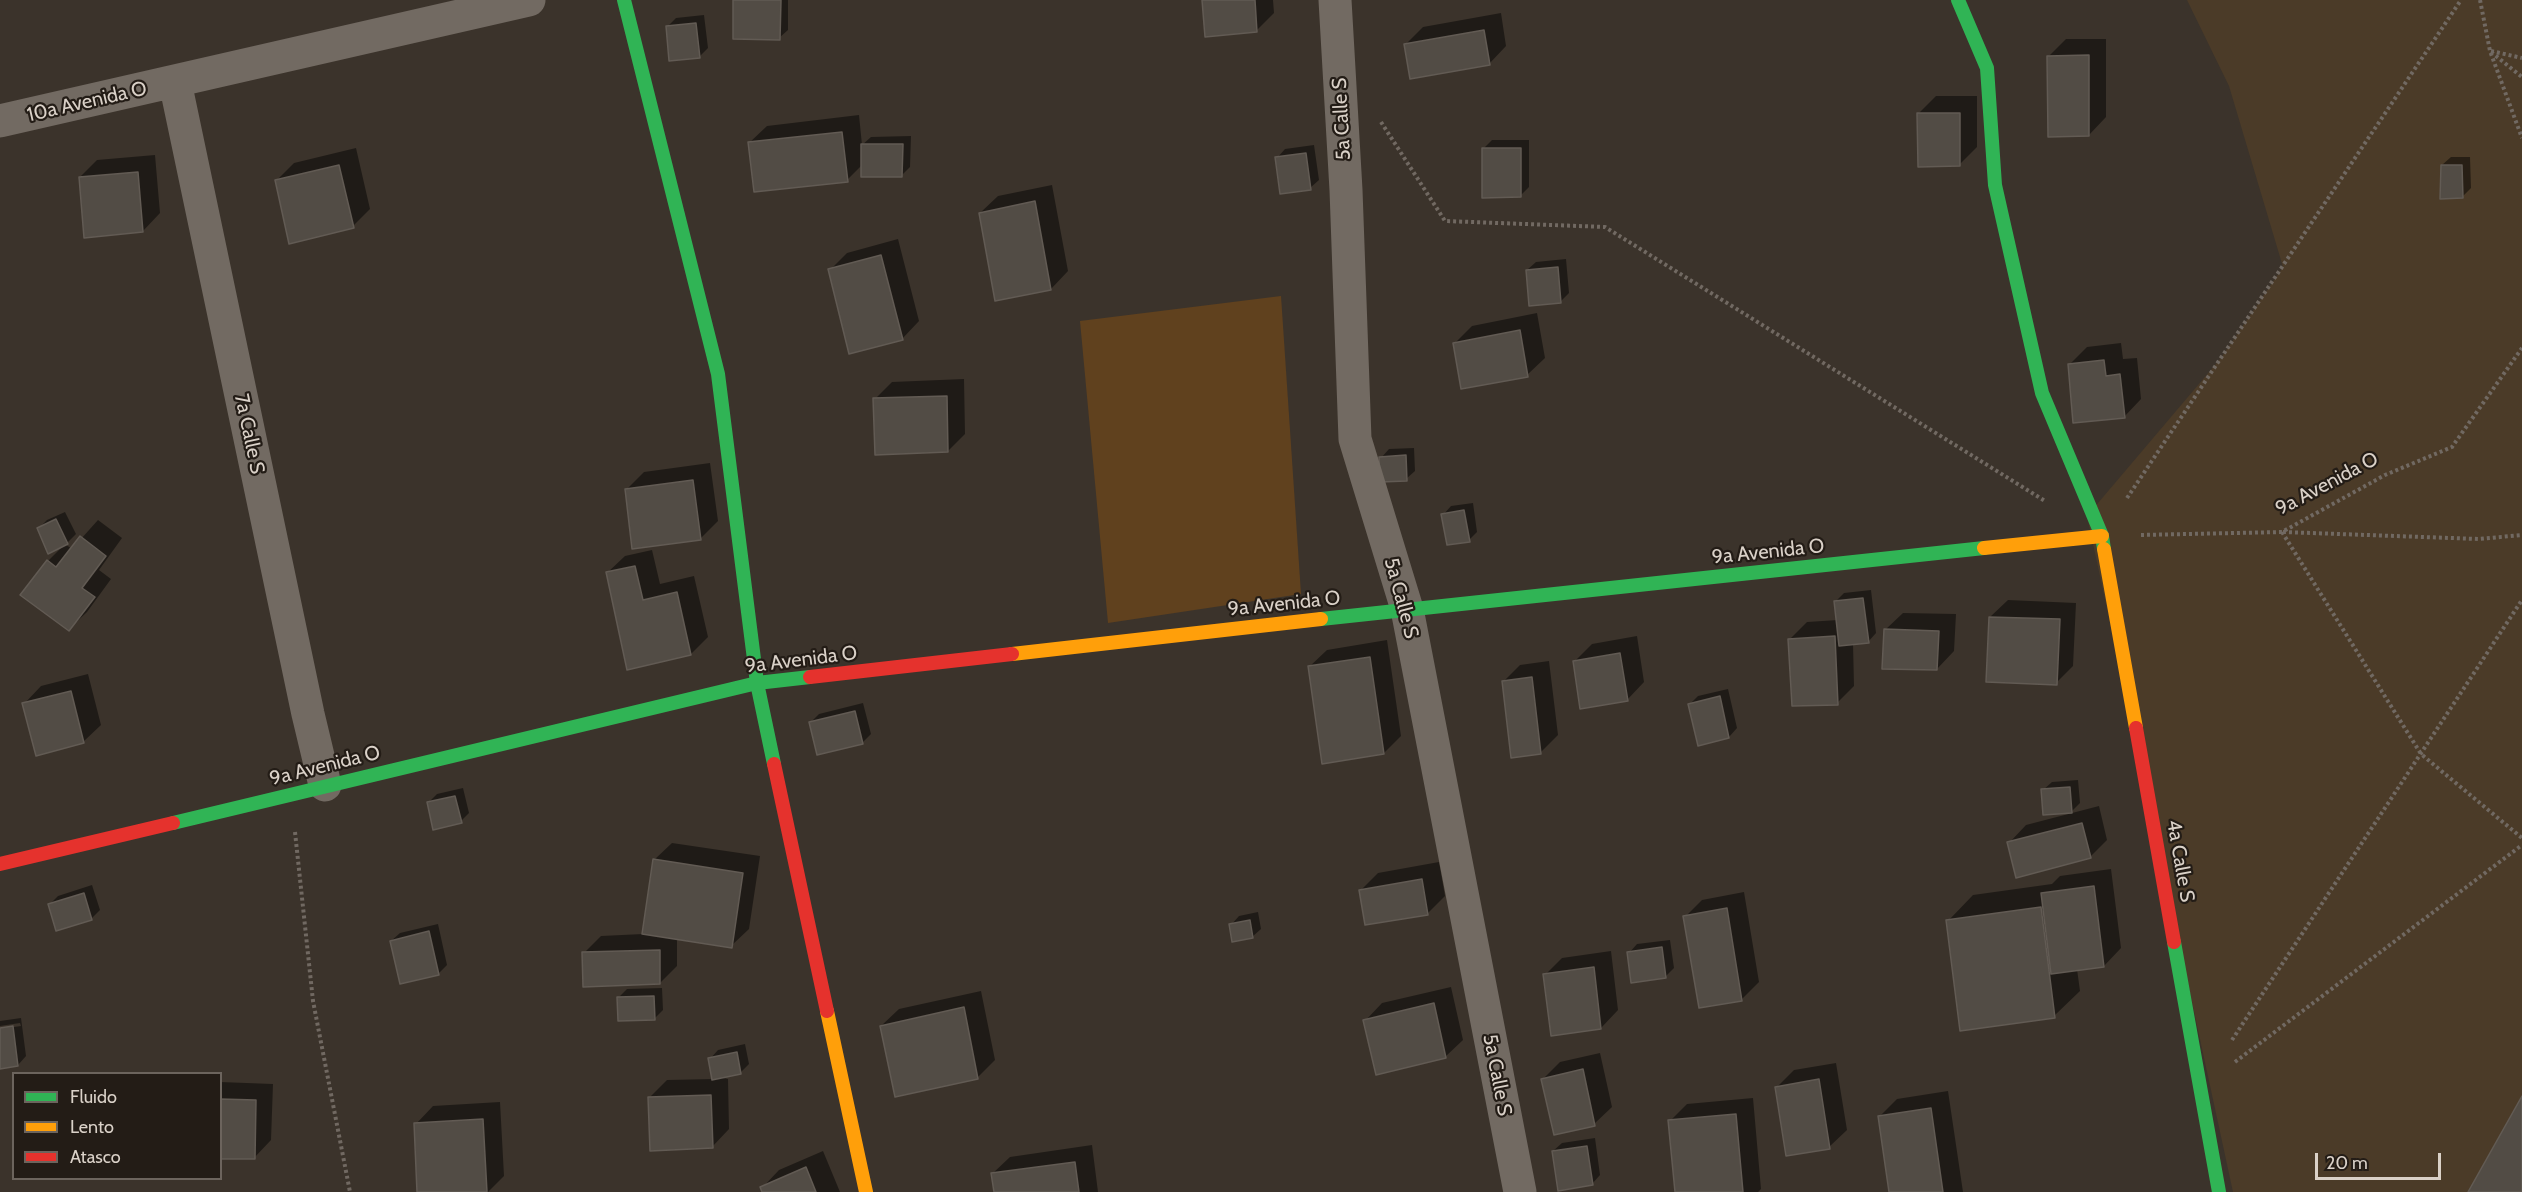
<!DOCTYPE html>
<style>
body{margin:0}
#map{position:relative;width:2522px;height:1192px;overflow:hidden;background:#3b332b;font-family:Cabin,sans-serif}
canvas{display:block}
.legend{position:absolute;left:12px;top:1072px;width:210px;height:108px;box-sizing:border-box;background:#231c16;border:2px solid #6c645d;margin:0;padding:8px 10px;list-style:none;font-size:18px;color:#dad1c8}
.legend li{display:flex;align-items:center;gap:12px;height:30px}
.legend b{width:30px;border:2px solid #6c645d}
.scale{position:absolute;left:2315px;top:1153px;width:126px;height:27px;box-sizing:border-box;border:3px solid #dad1c8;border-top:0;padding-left:8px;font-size:18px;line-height:21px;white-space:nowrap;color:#dad1c8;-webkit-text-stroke:4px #231c16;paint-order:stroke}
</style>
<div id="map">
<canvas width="2522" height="1192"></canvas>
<ul class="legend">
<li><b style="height:8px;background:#30b455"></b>Fluido</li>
<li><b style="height:8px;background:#ff9f0a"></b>Lento</li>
<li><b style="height:8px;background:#e5322d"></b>Atasco</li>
</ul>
<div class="scale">20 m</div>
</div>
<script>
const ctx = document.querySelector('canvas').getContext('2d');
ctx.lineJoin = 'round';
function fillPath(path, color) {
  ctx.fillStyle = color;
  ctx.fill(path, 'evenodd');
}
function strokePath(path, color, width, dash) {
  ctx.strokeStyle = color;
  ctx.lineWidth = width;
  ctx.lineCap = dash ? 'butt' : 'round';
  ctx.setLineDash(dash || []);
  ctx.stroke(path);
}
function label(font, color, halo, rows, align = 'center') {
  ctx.font = font + ' Cabin,sans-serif';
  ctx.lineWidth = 4.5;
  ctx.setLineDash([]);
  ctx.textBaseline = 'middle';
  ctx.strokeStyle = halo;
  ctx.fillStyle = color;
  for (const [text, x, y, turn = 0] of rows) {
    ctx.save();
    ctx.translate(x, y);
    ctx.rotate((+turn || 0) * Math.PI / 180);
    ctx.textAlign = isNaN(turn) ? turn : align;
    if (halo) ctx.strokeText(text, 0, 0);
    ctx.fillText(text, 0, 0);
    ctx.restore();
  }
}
const built = new Path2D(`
 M2187,0H2522V1192H2233L2087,516L2221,358L2283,267L2229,86Z`);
const green = new Path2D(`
 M1281,296L1301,594L1108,623L1080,321Z`);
const shadow = new Path2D(`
 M735,0H788V30L779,38Z
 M1203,0H1273L1274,13L1257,30Z
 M1501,13L1506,46L1489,64L1406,44L1423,27Z
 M704,15L708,48L699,57L667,27L676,18Z
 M2066,39H2106V117L2089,135L2049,56Z
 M1936,96H1977V147L1960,164L1918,114Z
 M859,115L862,145L871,137L911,136L910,167L902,175L862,165L847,180L749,143L767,126Z
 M1492,140H1529V187L1520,196L1483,149Z
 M1314,145L1319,180L1310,188L1277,158L1285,149Z
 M356,148L370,209L353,226L276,181L294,163Z
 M155,155L160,213L143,231L80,177L97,160Z
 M2451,157H2470L2471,188L2462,197L2442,165Z
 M1052,185L1068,271L1051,289L996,299L980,213L998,196Z
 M898,239L919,321L902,339L830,270L847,253Z
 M1566,259L1569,293L1560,302L1527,270L1536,262Z
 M1537,313L1545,358L1527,375L1455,343L1472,326Z
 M2121,343L2123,359L2137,358L2141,399L2124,417L2069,365L2087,347Z
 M964,379L965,434L948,451L875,399L892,382Z
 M1414,448L1415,471L1406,479L1381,458L1389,449Z
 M710,463L718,521L700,539L627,489L644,472Z
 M1473,503L1477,532L1469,540L1443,515L1451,506Z
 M65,512L76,534L67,543L38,529L47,520Z
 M98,520L122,538L99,570L111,579L87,612L69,629L48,561L65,544L72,549Z
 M652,550L660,584L694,576L708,637L691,654L607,573L625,556Z
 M1871,590L1876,633L1868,642L1853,643L1854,686L1837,703L1790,639L1807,622L1838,620L1835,602L1844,593Z
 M2008,600L2076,603L2073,666L2056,683L1990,617Z
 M1903,613L1956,614L1954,651L1937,669L1885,630Z
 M1637,636L1644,682L1627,700L1575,661L1592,644Z
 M1387,640L1401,736L1384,753L1309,667L1327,650Z
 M1549,661L1558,735L1540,753L1503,682L1520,665Z
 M88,674L101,725L83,742L24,704L41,686Z
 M1728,689L1737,728L1729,737L1690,704L1698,696Z
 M863,703L871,734L862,743L811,722L819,714Z
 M2078,780L2080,803L2072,811L2043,790L2052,782Z
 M463,788L469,813L461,821L428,803L437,794Z
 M2099,806L2107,840L2090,857L2009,843L2026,825Z
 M672,843L760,856L749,929L731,946L677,938V966L660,983L584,953L601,936L643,934L654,860Z
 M1439,862L1445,896L1427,914L1361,890L1378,873Z
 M2111,869L2121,948L2104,966L2077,969L2080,991L2054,1016L1948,921L1973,895L2052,884L2060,876Z
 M92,885L100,910L92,918L57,929L49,905L58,896Z
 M1744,892L1759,982L1742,999L1700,1007L1685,917L1702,900Z
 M1258,912L1261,929L1252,937L1231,925L1239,916Z
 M438,924L447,965L438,974L391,941L400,933Z
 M1670,940L1674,968L1666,976L1629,953L1637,944Z
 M1611,951L1618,1010L1601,1028L1545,975L1562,958Z
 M1451,987L1463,1040L1445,1057L1365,1021L1382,1003Z
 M662,988L663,1010L655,1018L618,998L627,989Z
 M981,991L995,1060L978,1077L896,1095L881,1026L899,1009Z
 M21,1018L26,1056L18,1065L0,1067V1029L21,1026L20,1023L0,1026V1021Z
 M745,1044L749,1064L740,1073L719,1077L728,1079L729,1129L712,1147L650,1097L667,1080L714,1079L710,1059L718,1050Z
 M1600,1053L1612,1107L1594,1124L1543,1079L1560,1062Z
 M1836,1063L1847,1130L1829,1147L1777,1087L1794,1070Z
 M220,1082L273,1084L271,1140L254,1158L220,1157Z
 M1948,1091L1963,1192H1891L1879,1117L1897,1099Z
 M1753,1098L1761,1189L1758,1192H1676L1670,1121L1687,1104Z
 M500,1102L504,1176L488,1192H418L416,1124L433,1106Z
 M1595,1138L1600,1175L1592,1184L1553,1151L1562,1143Z
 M1092,1145L1098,1192H995L992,1174L1010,1157Z
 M823,1151L840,1192H763L762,1188L779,1170Z`);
const building = new Path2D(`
 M733,0H781L780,40L733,39Z
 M1202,0H1255L1257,32L1205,37Z
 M696,23L700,58L669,61L666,26Z
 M1484,30L1490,65L1410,79L1404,44Z
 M2089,55V136L2048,137L2047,56Z
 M1917,113H1960V166L1918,167Z
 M842,132L848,182L754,192L748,142Z
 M861,144H903L902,177H861Z
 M1482,148H1521V197L1482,198Z
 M1306,153L1311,190L1280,194L1275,157Z
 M339,165L354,228L289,244L275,180Z
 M2441,165H2462L2463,198L2440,199Z
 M138,172L143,232L84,238L79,177Z
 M1035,201L1051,290L995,301L979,213Z
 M881,255L903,340L849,354L828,269Z
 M1558,267L1561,303L1529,306L1526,270Z
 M1520,330L1528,377L1461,389L1453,343Z
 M2104,360L2106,376L2120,374L2125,418L2073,423L2068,364Z
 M947,396L948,452L875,455L873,398Z
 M1406,455L1407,481L1380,482L1379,457Z
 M693,480L701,540L632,549L625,489Z
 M1464,510L1470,542L1447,545L1441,514Z
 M56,519L68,544L48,554L37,528Z
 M80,536L106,556L82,588L95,597L69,631L20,595L47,560L56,567Z
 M635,566L643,600L677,592L691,655L627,670L606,572Z
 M1863,598L1869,643L1839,646L1834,601Z
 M1989,617L2060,619L2057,685L1986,682Z
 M1884,629L1939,631L1937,670L1882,669Z
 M1835,636L1838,705L1792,706L1788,639Z
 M1620,653L1628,701L1580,709L1573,661Z
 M1370,657L1384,754L1322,764L1308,666Z
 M1532,677L1541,754L1511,758L1502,681Z
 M71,691L84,743L36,756L22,703Z
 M1720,696L1729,738L1698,746L1688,704Z
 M855,711L863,744L817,755L809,722Z
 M2070,787L2072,813L2043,815L2041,789Z
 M455,796L462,823L433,830L427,802Z
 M2082,823L2091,858L2016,878L2007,842Z
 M653,859L743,873L732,948L642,934Z
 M1422,879L1428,915L1365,925L1359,890Z
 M2094,886L2104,967L2051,974L2041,893Z
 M84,893L92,920L56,931L48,904Z
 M2041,907L2055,1018L1960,1031L1946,920Z
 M1727,908L1742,1001L1699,1008L1683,916Z
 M1250,920L1253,938L1232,942L1229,924Z
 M429,931L439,975L400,984L390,941Z
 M1662,947L1666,978L1631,983L1627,952Z
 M660,950V984L583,987L582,952Z
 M1594,967L1601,1029L1551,1036L1543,974Z
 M654,996L655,1020L618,1021L617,997Z
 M1434,1003L1446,1058L1376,1075L1363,1020Z
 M964,1007L978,1079L895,1097L880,1026Z
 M13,1026L18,1066L0,1069V1028Z
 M737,1052L741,1074L712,1080L708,1058Z
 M1583,1069L1595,1126L1554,1135L1541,1079Z
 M1819,1079L1830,1149L1786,1156L1775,1087Z
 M711,1095L713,1148L650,1151L648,1097Z
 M2522,1096V1192H2468Z
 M220,1099L256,1100L255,1159H220Z
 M1931,1108L1943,1192H1889L1878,1116Z
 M1736,1114L1743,1192H1675L1668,1120Z
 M483,1119L487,1192H417L414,1123Z
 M1587,1146L1593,1185L1558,1191L1552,1151Z
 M1075,1162L1079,1192H994L991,1173Z
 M806,1167L816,1192H762L760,1187Z`);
const path = new Path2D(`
 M2480,0L2490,51L2522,138
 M2491,51L2522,58
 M2491,52L2522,77
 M1381,122L1445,221L1605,227L2045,501
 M2127,498L2461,0
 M2282,532L2421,754L2522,838
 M2283,532L2479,539L2522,535
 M2141,535L2282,532L2385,475L2452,447L2522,348
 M295,832L313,1001L350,1192
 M2232,1040L2522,600
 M2235,1062L2522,845`);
const street = new Path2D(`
 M1335,0L1346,190L1355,439L1407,609L1520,1192
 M175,82L308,714L325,785
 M0,121L529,0`);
const fast = new Path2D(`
 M624,0L718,374L757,683L774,764
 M1958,0L1987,68L1995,185L2042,393L2102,536L2104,549
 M1321,619L1984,548
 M173,823L757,683L810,677
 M2174,942L2219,1192`);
const slow = new Path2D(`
 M1984,548L2102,536
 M2104,549L2136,728
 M1012,654L1321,619
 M827,1011L866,1192`);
const jam = new Path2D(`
 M810,677L1012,654
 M2136,728L2174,942
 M774,764L827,1011
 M0,864L173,823`);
const streetNames = [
 ["10a Avenida O",87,102,-13],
 ["5a Calle S",1342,119,-93],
 ["7a Calle S",249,434,78],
 ["9a Avenida O",2327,484,-28],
 ["9a Avenida O",1768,552,-6],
 ["5a Calle S",1401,598,75],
 ["9a Avenida O",1284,604,-6],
 ["9a Avenida O",801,660,-7],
 ["9a Avenida O",325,766,-14],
 ["4a Calle S",2180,861,80],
 ["5a Calle S",1497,1075,79]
];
fillPath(built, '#4b3b28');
fillPath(green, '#60411e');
fillPath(shadow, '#0007');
fillPath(building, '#524c45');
strokePath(building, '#625b54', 1.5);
strokePath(path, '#716962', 4, [3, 3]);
strokePath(street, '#726a62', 33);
strokePath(fast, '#30b455', 14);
strokePath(slow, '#ff9f0a', 14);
strokePath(jam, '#e5322d', 14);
label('20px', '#dad1c8', '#231c16', streetNames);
</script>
